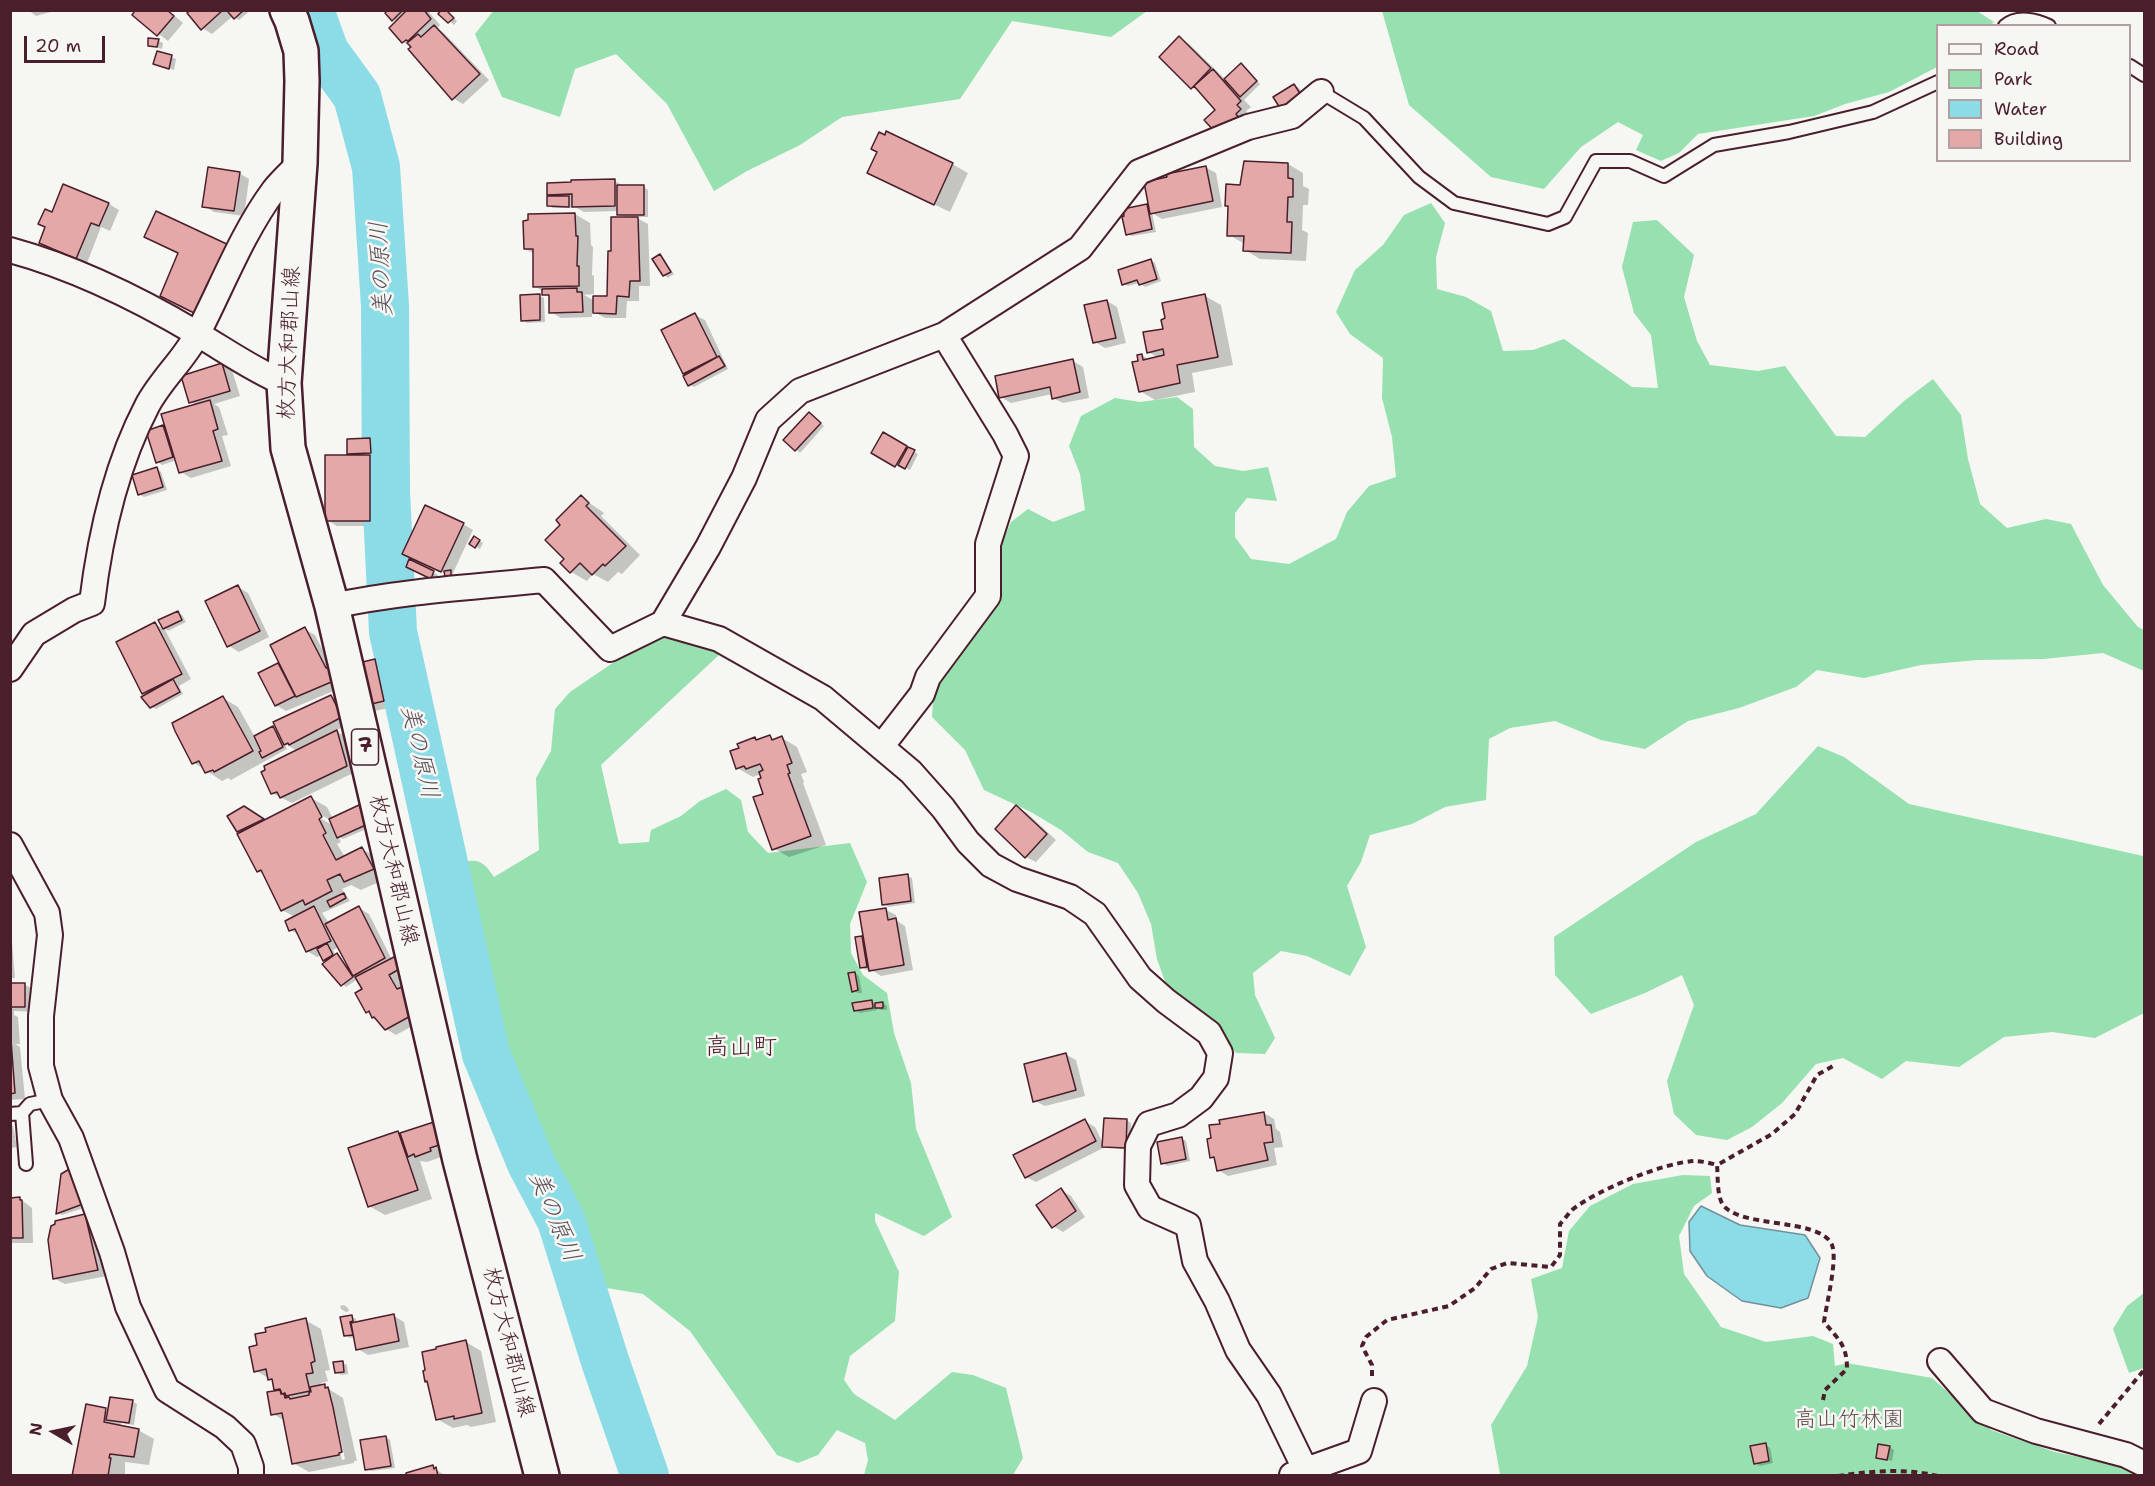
<!DOCTYPE html>
<meta charset="utf-8">
<style>
body{margin:0}
#map{position:relative;width:2155px;height:1486px;overflow:hidden;background:#f6f6f2;font-family:"Shantell Sans",sans-serif}
canvas{display:block}
.frame{position:absolute;inset:0;border:12px solid #4a1f2b;pointer-events:none}
.legend{position:absolute;left:1936px;top:24px;width:195px;height:138px;box-sizing:border-box;background:#f6f6f2;border:2px solid #b1a0a2;margin:0;padding:8px 10px;list-style:none;font-size:18px;color:#4a1f2b}
.legend li{display:flex;align-items:center;gap:12px;height:30px}
.legend b{width:30px;border:2px solid #b1a0a2}
.north{position:absolute;left:24px;top:1402px;width:60px;height:60px;-webkit-text-stroke:4px #f6f6f2;paint-order:stroke;rotate:279deg;font-size:16px;font-weight:700;line-height:24px;text-align:center;color:#4a1f2b}
.north::after{content:'';display:block;margin:auto;width:21px;height:27px;background:#4a1f2b;clip-path:polygon(50% 0,100% 100%,50% 72%,0 100%)}
.scale{position:absolute;left:24px;top:36px;width:81px;height:27px;box-sizing:border-box;border:3px solid #4a1f2b;border-top:0;padding-left:8px;font-size:18px;line-height:21px;white-space:nowrap;color:#4a1f2b;-webkit-text-stroke:4px #f6f6f2;paint-order:stroke}
</style>
<div id="map">
<canvas width="2155" height="1486"></canvas>
<div class="frame"></div>
<ul class="legend">
<li><b style="height:8px;background:#f6f6f2"></b>Road</li>
<li><b style="height:16px;background:#97e0af"></b>Park</li>
<li><b style="height:16px;background:#8cdce8"></b>Water</li>
<li><b style="height:16px;background:#e3a8a7"></b>Building</li>
</ul>
<div class="north">N</div>
<div class="scale">20 m</div>
</div>
<script>
const ctx = document.querySelector('canvas').getContext('2d');
ctx.lineJoin = 'round';
function fillPath(path, color) {
  ctx.fillStyle = color;
  ctx.fill(path, 'evenodd');
}
function strokePath(path, color, width, dash) {
  ctx.strokeStyle = color;
  ctx.lineWidth = width;
  ctx.lineCap = dash ? 'butt' : 'round';
  ctx.setLineDash(dash || []);
  ctx.stroke(path);
}
function label(font, color, halo, rows, align = 'center') {
  ctx.font = font + ' "Shantell Sans","Klee One",sans-serif';
  ctx.lineWidth = 5;
  ctx.setLineDash([]);
  ctx.textBaseline = 'middle';
  ctx.strokeStyle = halo;
  ctx.fillStyle = color;
  for (const [text, x, y, turn = 0] of rows) {
    ctx.save();
    ctx.translate(x, y);
    ctx.rotate((+turn || 0) * Math.PI / 180);
    ctx.textAlign = isNaN(turn) ? turn : align;
    if (halo) ctx.strokeText(text, 0, 0);
    ctx.fillText(text, 0, 0);
    ctx.restore();
  }
}
const green = new Path2D(`
 M494,10H1147V11L1111,37L1012,21L960,99L842,117L800,145L747,171L714,191L667,104L616,54L575,69L560,117L502,97L475,34Z
 M1977,11L1994,22L1990,25L1938,26L1937,67L1889,92L1845,104L1814,116L1698,134L1679,153L1661,161L1636,150L1643,135L1618,122L1581,147L1544,189L1491,177L1409,105L1382,11Z
 M1431,203L1445,223L1436,257L1437,289L1466,297L1491,311L1503,351L1533,350L1564,339L1632,387L1658,388L1651,335L1634,313L1622,267L1633,222L1657,220L1694,255L1684,297L1697,341L1710,365L1758,371L1785,366L1836,436L1865,437L1904,401L1933,379L1961,415L1968,459L1980,504L2007,528L2046,519L2071,524L2103,585L2138,627L2144,630V671L2103,653L2043,659L1978,660L1921,665L1864,678L1817,670L1796,687L1739,708L1688,721L1645,749L1601,740L1555,721L1510,728L1489,739L1486,800L1445,807L1412,824L1370,835L1361,862L1347,886L1366,947L1350,976L1307,956L1281,951L1253,973L1255,995L1275,1038L1265,1054L1236,1053L1167,987L1157,959L1151,924L1138,893L1118,863L1088,852L1061,830L1031,812L984,790L965,750L932,717L934,685L975,634L995,594L994,561L1011,522L1028,509L1053,522L1085,510L1080,474L1069,446L1081,416L1115,398L1140,402L1177,397L1193,409L1194,447L1215,466L1243,471L1268,467L1277,501L1247,498L1235,513V537L1251,559L1289,564L1336,539L1347,512L1369,486L1396,477L1392,437L1382,398L1383,358L1350,334L1336,312L1355,270L1383,245L1404,215Z
 M664,637L698,645L720,654L601,765L619,844L649,842L651,830L681,816L700,801L726,789L741,800L748,832L768,853L850,843L867,882L850,924L851,953L863,975L887,993L894,1033L911,1083L916,1129L952,1217L924,1236L875,1213V1221L899,1272L895,1321L850,1356L844,1380L854,1394L895,1420L952,1372L973,1375L1006,1388L1023,1458L1013,1475H864L868,1460L865,1443L837,1430L818,1455L798,1463L777,1455L690,1331L643,1294L595,1286L575,1232L511,1097L485,1024L453,864C475,860 480,856 494,877L539,850L536,778L551,751L555,709L570,692L645,641Z
 M1818,746L1844,757L1909,804L2143,856L2144,1013L2095,1038L2052,1032L2004,1037L1959,1067L1906,1061L1882,1079L1843,1058L1816,1064L1782,1103L1752,1127L1727,1140L1696,1135L1674,1114L1667,1081L1694,1005L1682,975L1645,993L1591,1014L1555,975L1554,937L1696,842L1756,814Z
 M1683,1175L1710,1176L1712,1193L1694,1206L1679,1236L1684,1274L1721,1327L1766,1342L1813,1336L1833,1344L1835,1366L1847,1363L1932,1378L1991,1430L2055,1452L2143,1470L2144,1475H1519L1500,1474L1491,1425L1527,1366L1538,1317L1531,1279L1562,1268L1569,1231L1590,1206L1633,1184Z
 M2144,1293V1368L2129,1373L2113,1329L2127,1306Z`);
const water = new Path2D(`
 M1701,1206L1740,1225L1805,1235L1820,1258L1808,1298L1781,1308L1742,1301L1707,1276L1690,1251L1689,1222Z`);
const shadow = new Path2D(`
 M28,10H58L36,16Z
 M135,10H168L183,23L168,41L134,15Z
 M193,10H251L239,20L233,16L212,34L202,28Z
 M427,10L440,25L437,28L444,33L489,80L463,104L453,98L413,47L403,42L397,22L388,14L391,11Z
 M445,10L457,21L454,25L441,14Z
 M1179,38L1189,44L1225,79L1241,65L1260,84L1244,100L1251,107L1246,111L1251,116L1227,137L1217,110L1202,93L1192,87Z
 M158,41L163,43L162,49L149,45Z
 M158,52L176,59L174,70L155,64Z
 M1294,85L1299,88L1305,97L1286,110L1281,107Z
 M952,164L968,173L950,212L869,173Z
 M1288,164L1303,173V186L1309,189L1308,205H1303L1302,230L1308,233L1306,261L1260,259L1245,250V244L1229,235L1242,186Z
 M1205,167L1216,173L1222,207L1162,219L1152,213L1156,232L1132,236L1127,234L1146,206L1151,208Z
 M239,173L249,179L244,216L214,212L204,206Z
 M615,181L625,187H644L648,190V217H635L648,224L650,286H639V301H627L626,318H605L592,311V317L561,318L551,312V298L535,286L533,253L525,249L575,214L590,223L591,245L593,247L592,275L594,276V294L584,295L595,301L608,297L612,252L626,218L619,214V211L584,212L573,206V208H553L548,205L555,198L548,194Z
 M109,204L119,210L110,231L101,227L87,263L41,243L52,214Z
 M660,256L664,259L674,274L668,278L664,275Z
 M1150,260L1155,263L1161,281L1145,287L1139,283L1128,286L1124,284Z
 M539,296L544,298L545,322L527,323L523,320Z
 M1205,296L1221,305L1233,365L1192,373L1195,392L1155,400L1140,391V362L1142,355L1149,360L1159,358L1148,352L1164,330Z
 M1107,301L1117,307L1126,343L1105,348L1095,342Z
 M695,315L705,320L728,369L694,387L689,384L688,375L685,373Z
 M1073,361L1083,367L1089,398L1063,403L1053,398L1052,394L1011,403L1001,397Z
 M222,365L232,370L240,396L214,404L219,407L228,435L222,436L231,466L191,478L181,472L177,460L162,465L158,462L163,427L168,430L196,405L191,402Z
 M809,414L824,426L800,453L785,440Z
 M884,434L918,454L910,470L902,466L901,468L873,453Z
 M370,440L374,442L375,455H367L380,462V526H337L327,520L355,456L349,453Z
 M157,469L161,472L167,490L144,497L139,494Z
 M581,497L604,513L601,516L640,555L622,574L618,572L608,582L593,574L587,581L571,572L562,563L566,559L562,525Z
 M463,524L473,530L453,573L455,578L451,579L446,574L404,554Z
 M474,538L483,543L480,549L471,543Z
 M410,561L438,575L436,580L412,569Z
 M238,587L248,593L269,637L239,652L229,646Z
 M178,613L182,615L186,622L168,631L164,628L191,679L179,686L183,694L156,709L151,706L147,695L144,693L155,624L164,629L160,621Z
 M304,629L315,635L332,668L345,686L286,711L276,705L260,673L281,663Z
 M374,661L385,667L393,707L375,711L365,705Z
 M331,696L341,702L351,723L335,731L347,737L357,771L292,803L272,793L297,751L284,743L287,749L231,780L228,778L222,781L193,762L223,698L238,707L255,737L273,728L279,732Z
 M770,737L775,740L782,738L797,747L807,772L801,774L804,782L803,783L826,845L789,857L773,848L762,777L758,775L753,777L737,768L740,748L755,739L759,741Z
 M311,798L327,807L333,819L359,807L364,809L371,827L343,839L338,836L341,842L337,844L345,857L362,849L377,858L388,878L361,890L351,885L342,889L350,901L322,913L329,923L359,908L369,914L392,960L412,973L398,981L425,1019L396,1035L386,1029L367,1012L363,989L358,979L346,987L342,984L322,955L317,957L307,951L300,936L291,930L295,917L282,910L265,875L258,871L242,833L238,831L249,811L264,822ZM316,812L332,821V825L315,815ZM339,947L350,966L348,967L341,958L336,956L333,950Z
 M1017,807L1027,813L1056,840L1036,862L1026,857Z
 M908,876L912,878L915,903L888,907L884,904Z
 M886,910L896,915L897,921L905,926L913,970L881,976L870,969L866,970L861,967L862,938L865,939Z
 M10,917L15,978H10Z
 M855,973L859,976L862,993H858L854,991Z
 M10,984L25,985L35,990V1012L14,1011V1015L18,1017L20,1044H15L20,1047L25,1099L10,1100Z
 M871,1002L876,1004L883,1003L887,1006V1010H881L876,1007L877,1010L860,1013L855,1010Z
 M1065,1054L1076,1060L1085,1096L1045,1106L1035,1101Z
 M1264,1113L1274,1119L1276,1129L1280,1132L1283,1147L1274,1148L1277,1165L1228,1176L1218,1170L1216,1160L1211,1157Z
 M1085,1121L1095,1127L1104,1145L1127,1121L1131,1123L1130,1150L1105,1147L1036,1182L1026,1177Z
 M437,1122L454,1149L439,1154L441,1157L427,1162L420,1161L432,1199L385,1215L369,1206L398,1132L400,1134Z
 M10,1125L13,1126L17,1147L10,1148Z
 M1181,1138L1186,1141L1190,1161L1167,1166L1163,1163Z
 M63,1175L87,1207L62,1215L58,1213Z
 M1061,1190L1071,1196L1085,1217L1063,1232L1053,1226Z
 M10,1199H20L32,1208L33,1243H10Z
 M85,1216L95,1222L107,1276L65,1284L55,1279Z
 M344,1305L348,1308L349,1311L346,1312L341,1309L340,1306Z
 M394,1316L404,1322L409,1347L368,1355L358,1349L356,1337L350,1338L345,1335L352,1317L356,1319L357,1323Z
 M305,1320L321,1329L330,1370L325,1371L328,1381L321,1383L322,1386H324L343,1398L357,1461H354V1463L309,1472L293,1463L285,1421L273,1414L276,1392L274,1381L256,1371ZM328,1395H331L345,1459L342,1460Z
 M466,1342L481,1351L496,1422L471,1427L467,1425L453,1428L437,1419L429,1382L427,1381Z
 M343,1363L347,1365L348,1374L341,1375L336,1372Z
 M133,1402L137,1404L134,1425L121,1423L120,1427L138,1430L154,1439L149,1465L125,1462V1476H74L87,1406L109,1412Z
 M386,1437L390,1440L395,1468L371,1471L367,1469Z
 M1766,1445L1770,1448L1773,1463L1760,1466L1755,1463Z
 M1889,1447L1894,1450L1892,1461L1878,1457Z
 M432,1467L446,1476H397L405,1474Z`);
const river = new Path2D(`
 M310,10L325,52L357,96L376,167L385,306L386,492L393,632L486,1054L531,1163L561,1220L605,1361L645,1476`);
const building = new Path2D(`
 M132,10H167L174,16L157,36L132,15L134,12Z
 M191,10H223L201,30L187,13Z
 M230,10H244L234,19L228,12Z
 M388,10H403L392,21L385,13Z
 M407,10H424L431,19L408,41L406,40L402,43L389,28Z
 M441,10H446L454,18L448,23L438,14Z
 M434,25L480,74L452,100L408,49L411,47L407,43L418,34L421,37Z
 M1179,36L1211,68L1191,89L1159,57Z
 M148,38L159,39L157,47L148,46Z
 M157,51L172,55L169,69L153,64Z
 M1241,63L1257,81L1240,97L1224,79Z
 M1213,69L1241,101L1237,105L1241,109L1236,114L1239,118L1231,125L1228,122L1216,133L1204,120L1215,110L1194,86Z
 M1294,84L1301,95L1280,108L1273,97Z
 M886,131L953,163L934,205L867,173L877,152L871,149L879,132L885,135Z
 M1244,161L1288,163V178L1293,179V197H1288L1287,222H1292L1291,253L1243,251L1244,236H1227L1228,206H1225L1226,184L1240,185Z
 M1206,166L1213,201L1150,214L1144,182L1167,177L1166,174Z
 M208,167L240,172L234,211L202,207Z
 M615,179V206L572,207V194L547,195V183L571,182V180Z
 M63,184L109,203L99,226L91,223L76,259L39,243L45,227L38,224L45,209L52,212Z
 M617,185H644V215H617Z
 M547,196H569V207L547,206Z
 M1147,204L1152,229L1126,235L1122,217L1124,216L1123,209Z
 M156,211L231,246L196,314L160,296L178,253L144,237Z
 M575,213L576,236H578L577,266H579V286L533,287V249H524L523,221L528,220V214Z
 M611,217H638L640,281H630L629,297L617,296L616,314L593,313V296H607L608,251H611Z
 M660,254L671,272L663,276L652,259Z
 M1151,259L1157,279L1139,285L1137,280L1122,285L1118,270Z
 M577,288V292H582L583,312L549,313V295H542V289Z
 M540,294V320L521,321L520,295Z
 M1205,294L1218,357L1177,365L1180,383L1139,392L1132,362L1138,361L1137,355L1142,354L1143,360L1164,355L1163,349L1147,353L1143,332L1163,329L1161,320L1165,318L1162,303Z
 M1107,300L1116,338L1093,343L1084,305Z
 M695,313L717,357L683,374L661,330Z
 M719,356L725,366L688,386L683,376Z
 M1073,359L1080,392L1052,399L1050,387L999,398L995,376Z
 M222,363L230,391L189,403L181,376Z
 M210,400L218,429L213,431L222,461L179,473L161,414Z
 M809,412L821,423L795,451L783,440Z
 M163,425L173,457L156,463L146,431Z
 M883,432L907,446L895,467L871,453Z
 M370,438L371,453L347,454V439Z
 M908,447L915,450L905,469L898,465Z
 M325,455H370V521H325Z
 M157,467L163,487L138,495L132,475Z
 M581,495L589,503L586,506L626,546L605,566L603,564L592,575L580,563L570,573L560,563L564,559L545,540L560,525L556,520Z
 M425,505L464,523L441,572L402,554Z
 M474,536L480,540L475,548L469,544Z
 M409,559L434,571L431,579L406,567Z
 M451,570V576L445,577L444,571Z
 M238,585L260,631L227,647L205,601Z
 M178,611L182,620L163,629L158,620Z
 M155,622L182,674L142,694L116,642Z
 M305,627L326,668L332,667L336,680L296,697L270,645Z
 M375,659L384,701L363,706L354,664Z
 M278,663L295,696L275,706L258,673Z
 M173,679L180,692L150,708L141,697Z
 M331,695L342,717L289,745L288,743L284,745L273,722Z
 M223,696L253,751L214,772L213,770L205,773L199,761L192,764L175,731L172,723Z
 M273,726L283,747L262,758L259,752L261,751L254,736Z
 M337,730L347,766L280,798L277,792L271,794L261,772L265,770L264,766Z
 M770,735L772,740L782,736L792,763L787,765L790,773L788,774L811,836L772,850L753,797L763,794L758,779L761,778L759,772L763,770L760,764L746,769L744,766L736,769L730,751L739,748L737,744L755,737L756,740Z
 M311,796L322,817L319,819L326,833L323,835L336,860L362,847L374,869L344,882L340,874L327,880L332,891L305,905L303,900L281,911L261,870L257,872L237,834Z
 M359,805L368,824L337,838L329,819Z
 M1016,805L1047,834L1025,858L995,829Z
 M244,806L264,819L237,832L227,816Z
 M908,874L911,901L882,905L879,878Z
 M344,893L346,898L330,907L327,901Z
 M314,906L331,941L306,952L295,929L289,931L285,921Z
 M359,906L385,958L353,976L325,924Z
 M886,908L888,920L896,918L904,965L869,971L859,912Z
 M862,936L867,967L860,968L855,937Z
 M327,943L333,955L323,961L317,949Z
 M337,953L353,977L341,986L322,964Z
 M396,956L403,967L389,975L397,989L407,985L416,1013L385,1030L374,1017L372,1018L369,1011L366,1013L355,993L362,989L355,977Z
 M855,972L858,990L852,992L848,973Z
 M10,983H25V1007H10Z
 M872,1000L873,1008L854,1011L852,1003Z
 M883,1002V1008H875V1003Z
 M11,1040L15,1093L10,1094V1040Z
 M1066,1053L1076,1090L1033,1102L1024,1064Z
 M1264,1112L1266,1125H1271L1273,1142L1264,1143L1268,1160L1217,1171L1214,1157L1210,1158L1207,1139L1211,1138L1209,1125L1220,1124L1219,1120Z
 M1104,1118L1127,1119L1126,1148L1102,1147Z
 M1085,1119L1096,1141L1025,1178L1013,1155Z
 M437,1121L445,1143L430,1148L431,1151L415,1157L414,1154L408,1157L400,1133Z
 M398,1131L418,1190L368,1207L348,1148Z
 M1182,1137L1186,1159L1161,1164L1157,1142Z
 M71,1168L83,1204L56,1214L61,1174Z
 M1061,1188L1076,1211L1052,1228L1036,1205Z
 M20,1197V1200H22L23,1238H10V1198Z
 M85,1214L98,1270L53,1279L48,1240L51,1226L55,1224V1221Z
 M394,1314L399,1341L356,1350L351,1323Z
 M352,1315L353,1321L350,1322L353,1335L344,1336L340,1317Z
 M306,1318L315,1361L311,1363L313,1373L306,1374L310,1391L286,1396L285,1393L282,1394L280,1389L274,1390L272,1379L268,1380L266,1369L254,1372L249,1347L257,1345L255,1334L266,1332L265,1328Z
 M466,1340L482,1413L454,1419V1416L436,1420L427,1381L425,1382L423,1371L425,1370L422,1352L436,1349V1347Z
 M343,1361L344,1372L335,1373L333,1362Z
 M325,1384V1388L328,1387L333,1407L342,1452L339,1453V1455L292,1464L282,1413L271,1415L267,1392L280,1390L281,1394H284L285,1398L289,1397L290,1399L309,1395V1392H311L310,1387Z
 M110,1397L133,1400L129,1423L106,1420Z
 M86,1404L106,1408L104,1422L139,1429L134,1457L110,1454L109,1458H111L108,1476H72Z
 M386,1436L391,1466L365,1470L360,1440Z
 M1766,1443L1769,1461L1754,1464L1750,1446Z
 M1878,1444L1890,1446L1887,1460L1876,1458Z
 M433,1465L434,1469L436,1467L438,1476H406V1473Z`);
const path = new Path2D(`
 M1372,1376V1365L1362,1346L1366,1337L1387,1320L1449,1306L1475,1288L1491,1269L1507,1263L1551,1267L1560,1255V1224C1564,1220 1568,1214 1572,1210C1597,1190 1662,1163 1694,1161C1702,1161 1710,1163 1717,1165
 M1823,1400L1825,1390L1847,1369C1847,1345 1839,1340 1824,1322C1826,1306 1838,1259 1832,1245C1820,1216 1732,1230 1721,1201C1717,1191 1718,1176 1717,1165L1772,1134L1795,1114L1817,1075L1833,1066
 M2099,1424L2144,1370
 M1838,1476C1871,1471 1905,1468 1938,1476`);
const lane = new Path2D(`
 M2005,26C2017,15 2037,20 2049,26
 M2130,66L2144,75
 M1321,92L1364,118L1419,177L1454,203L1548,224L1565,217L1596,161H1630L1664,176L1714,145L1789,132L1873,112L1938,82
 M22,1113L26,1164
 M10,1114L22,1113L30,1104L50,1100`);
const street = new Path2D(`
 M10,250C76,268 137,298 196,333C225,350 253,370 284,383
 M332,606C402,591 473,587 544,580L610,649L663,623L708,547L744,478L768,420L800,391L944,335L1080,248L1139,172L1248,127L1292,116L1321,92
 M663,623L719,639L823,698L911,772L943,808L968,842L991,865L1017,879L1070,897L1095,914L1140,978L1166,1001L1209,1033L1220,1053L1216,1078L1201,1098L1178,1115L1149,1124L1138,1146L1137,1185L1150,1208L1188,1225L1195,1261L1217,1301L1238,1350L1269,1395L1305,1469
 M10,669L34,634L74,610L92,603C100,536 115,467 147,406C161,379 186,358 199,331C223,284 243,232 274,190C282,180 291,172 300,163
 M881,747L922,694L928,677L988,596V544L1016,456L1005,434L944,335
 M10,845L47,913L50,935L41,1016V1066L50,1100L71,1138L112,1252L128,1307L167,1390L225,1427L243,1444L251,1467V1476
 M1940,1361L1983,1411L2036,1431L2126,1455L2144,1464
 M1292,1475L1359,1451L1374,1401`);
const primary = new Path2D(`
 M287,10L292,21L301,51L302,81L300,163L284,383L288,448L332,606L460,1160L542,1476`);
const shields = [
 [365,747,27]
];
const shieldNames = [
 ["7",365,747]
];
const streetNames = [
 ["枚方大和郡山線",290,343,-88],
 ["枚方大和郡山線",393,870,77],
 ["枚方大和郡山線",508,1342,76]
];
const parkNames = [
 ["高山竹林園",1849,1420]
];
const waterNames = [
 ["美の原川",382,269,-93],
 ["美の原川",419,752,77],
 ["美の原川",554,1217,67]
];
const neighbourhoodNames = [
 ["高山町",741,1048]
];
fillPath(green, '#97e0af');
fillPath(water, '#8cdce8');
strokePath(water, '#72909c', 1.5);
fillPath(shadow, '#0003');
strokePath(river, '#8cdce8', 48);
fillPath(building, '#e3a8a7');
strokePath(building, '#4a1f2b', 1.5);
strokePath(lane, '#4a1f2b', 16);
strokePath(street, '#4a1f2b', 28);
strokePath(primary, '#4a1f2b', 38);
strokePath(path, '#4a1f2b', 4, [6, 4.5]);
strokePath(lane, '#f6f6f2', 12);
strokePath(street, '#f6f6f2', 24);
strokePath(primary, '#f6f6f2', 33);
for (const [x, y, w] of shields) {
  const box = new Path2D();
  box.roundRect(x - w / 2, y - 18, w, 36, 4.5);
  ctx.fillStyle = '#f6f6f2';
  ctx.fill(box);
  strokePath(box, '#4a1f2b', 1.5);
}
label('bold 21px', '#4a1f2b', null, shieldNames);
label('22px', '#4a1f2b', '#f6f6f2', streetNames);
label('22px', '#5d4f4c', '#f6f6f2', parkNames);
label('italic 24px', '#5a4e5a', '#f6f6f2', waterNames);
label('24px', '#4a1f2b', '#f6f6f2', neighbourhoodNames);
</script>
